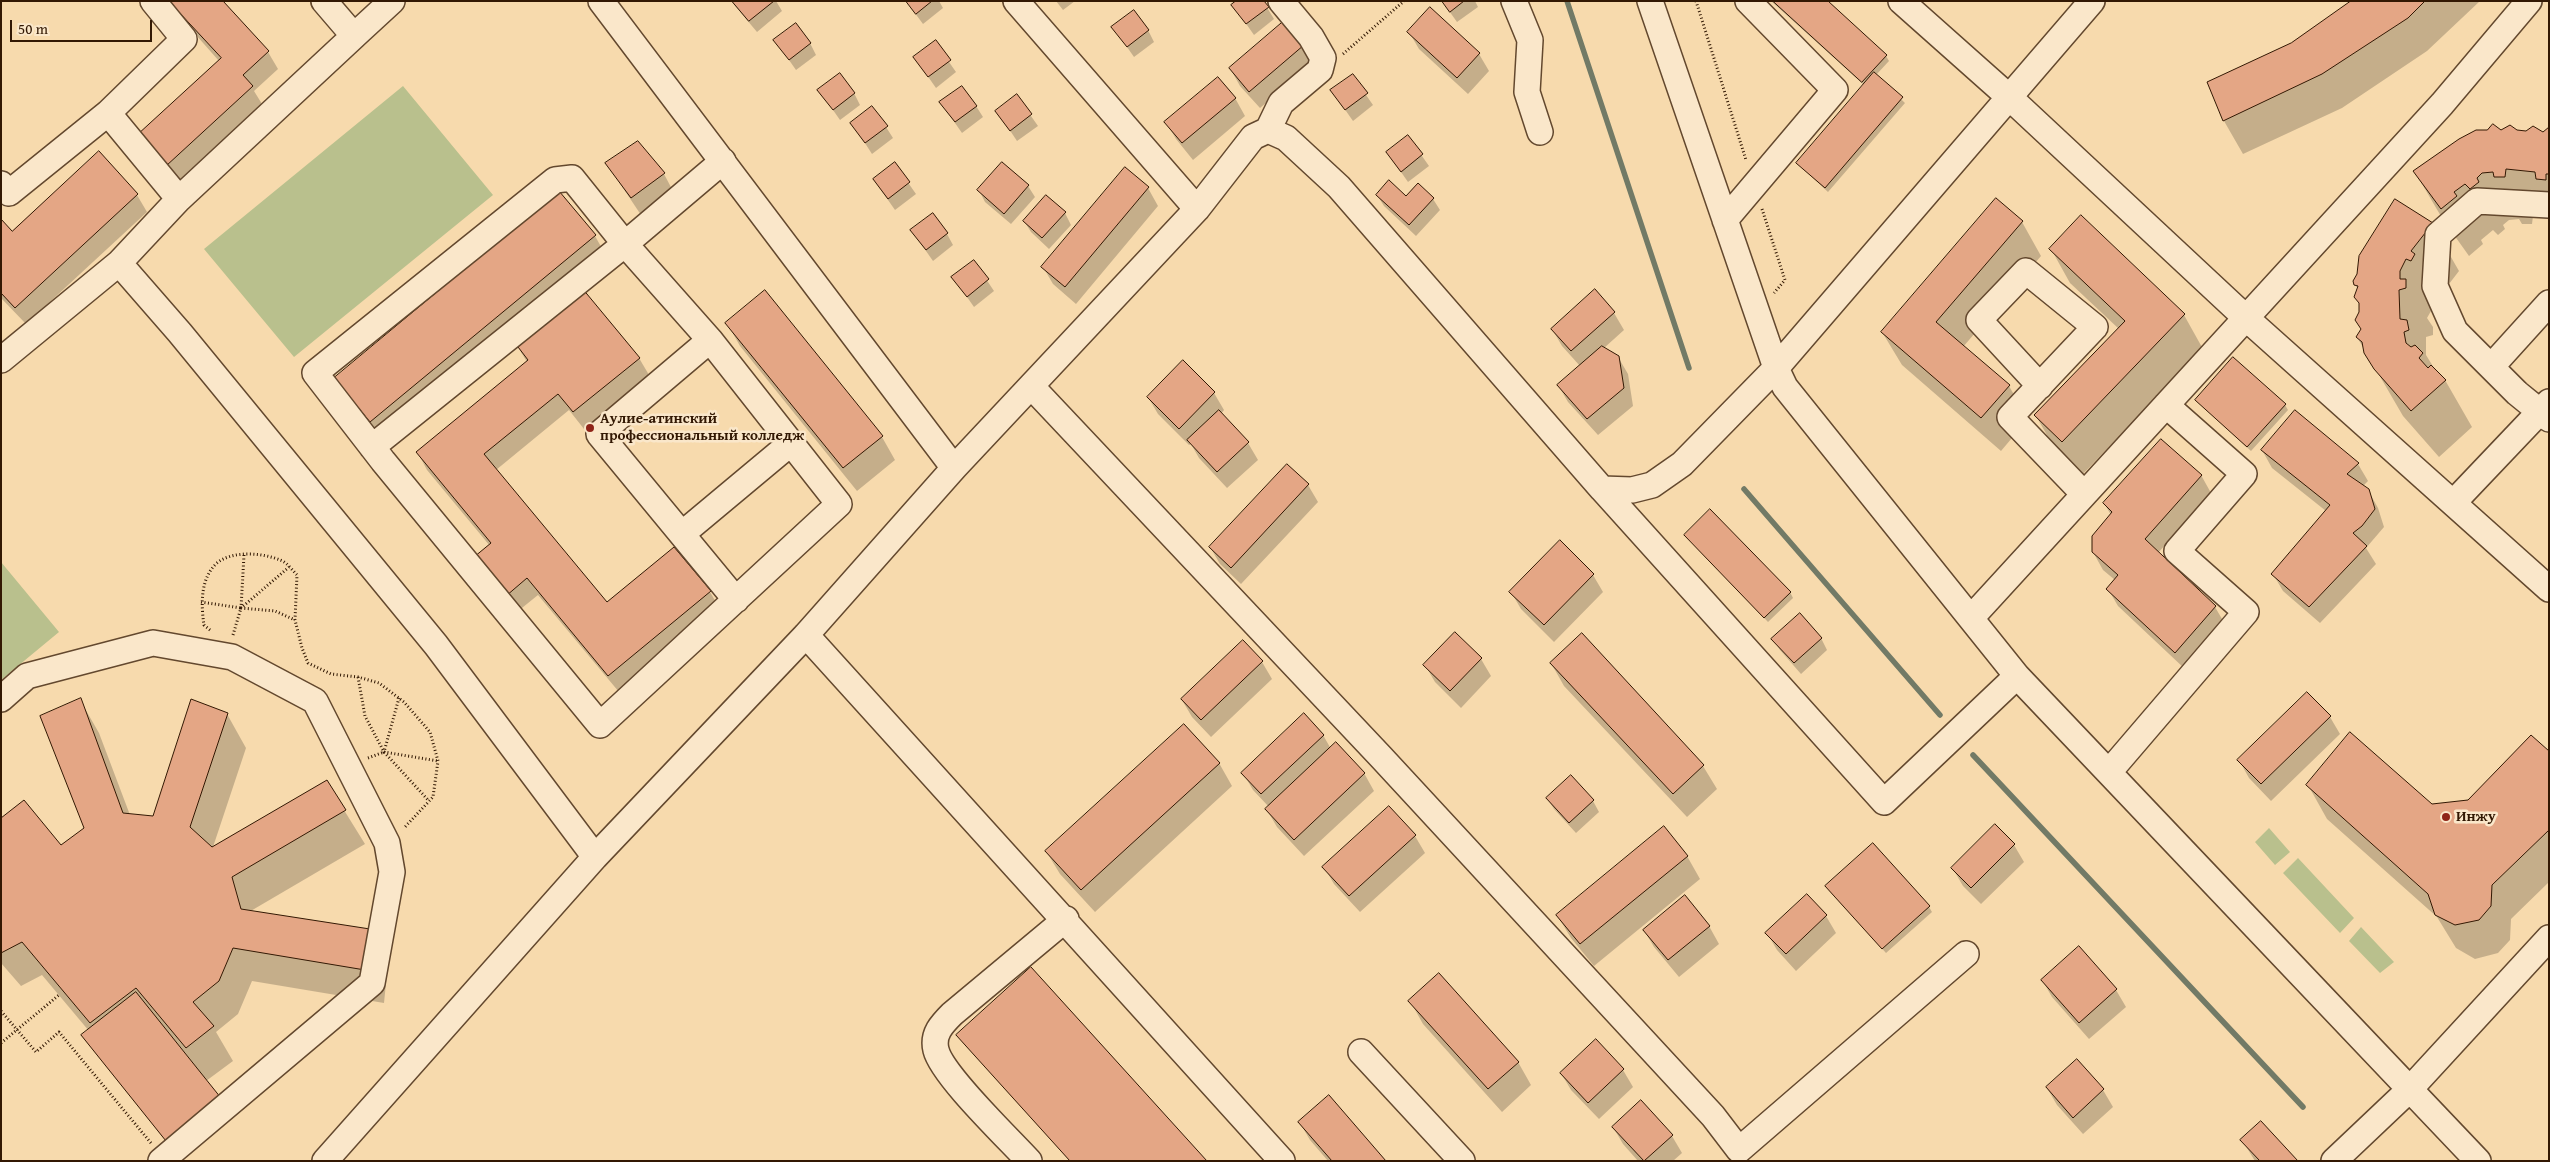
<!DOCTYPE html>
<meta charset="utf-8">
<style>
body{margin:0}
#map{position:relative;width:2550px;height:1162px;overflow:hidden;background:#f7daad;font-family:"Gentium Book Plus",serif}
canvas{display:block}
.frame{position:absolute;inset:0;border:2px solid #321803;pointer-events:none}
.scale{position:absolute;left:10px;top:20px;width:142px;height:22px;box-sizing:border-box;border:2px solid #321803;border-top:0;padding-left:6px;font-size:15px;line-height:18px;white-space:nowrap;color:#321803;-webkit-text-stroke:4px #fae7ca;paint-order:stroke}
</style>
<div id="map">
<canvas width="2550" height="1162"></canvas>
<div class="frame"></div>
<div class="scale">50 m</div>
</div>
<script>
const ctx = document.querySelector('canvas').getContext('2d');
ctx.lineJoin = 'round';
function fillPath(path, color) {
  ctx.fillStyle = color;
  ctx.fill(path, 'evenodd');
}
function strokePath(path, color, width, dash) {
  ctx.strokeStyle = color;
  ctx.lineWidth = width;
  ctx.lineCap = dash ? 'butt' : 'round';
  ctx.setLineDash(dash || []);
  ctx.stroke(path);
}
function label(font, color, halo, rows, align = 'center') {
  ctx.font = font + ' "Gentium Book Plus",serif';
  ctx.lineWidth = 5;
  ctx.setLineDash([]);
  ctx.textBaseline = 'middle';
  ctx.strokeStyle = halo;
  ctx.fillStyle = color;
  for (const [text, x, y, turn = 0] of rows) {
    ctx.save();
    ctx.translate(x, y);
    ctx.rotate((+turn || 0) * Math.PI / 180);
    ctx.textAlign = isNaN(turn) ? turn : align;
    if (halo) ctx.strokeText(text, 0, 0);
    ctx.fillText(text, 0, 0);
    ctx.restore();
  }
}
const green = new Path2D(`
 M403,86L493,195L294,357L204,249Z
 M1,562L59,632L1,680Z
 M2269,828L2290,852L2275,865L2255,842Z
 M2298,858L2354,918L2340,933L2283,873Z
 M2361,927L2394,962L2380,973L2349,941Z`);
const shadow = new Path2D(`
 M166,1H222L268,52L278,69L254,91L262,104L176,183L148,153L219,61Z
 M731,1H776L782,11L757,32Z
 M906,1H939L943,8L923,24Z
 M1056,1H1075L1063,10Z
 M1263,1L1274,19L1254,35L1233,5Z
 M1442,1H1475L1478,7L1457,22Z
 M1771,1H1826L1886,56L1889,61L1876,75L1905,103L1828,192L1797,163L1864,85Z
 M2353,1H2480L2427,51L2342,108L2243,154L2224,121L2208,83L2292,44Z
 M1113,27L1148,30L1154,42L1134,57Z
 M1409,32L1479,54L1489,71L1468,94L1419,49Z
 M775,40L810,43L816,55L796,70Z
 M935,42L956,72L936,88L915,58Z
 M1303,45L1313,63L1260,108L1240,86L1230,68Z
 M1352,75L1373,105L1353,121L1332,91Z
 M819,90L854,93L860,105L840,120Z
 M1017,96L1038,126L1017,141L997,111Z
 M1235,98L1245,116L1193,160L1176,139L1166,122Z
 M941,103L976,106L983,117L962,133Z
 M852,123L886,127L893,138L872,154Z
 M2549,128V218L2533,216L2532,224H2522L2519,219L2509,220L2503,225L2505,229L2498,235L2493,230L2481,240L2483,244L2469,256L2442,218L2415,172L2500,132L2544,134Z
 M1408,136L1429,166L1408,182L1387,152Z
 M607,164L664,174L673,191L641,215Z
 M895,164L916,194L895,210L874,180Z
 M1125,169L1148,188L1158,206L1076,304L1053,284L1043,267Z
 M1418,185L1433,199L1440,210L1416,236L1384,206L1377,195L1406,198Z
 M1028,186L1035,197L1011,224L985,202L979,190Z
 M137,195L147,212L26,324L1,298V221L12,232Z
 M1065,213L1071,225L1049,249L1031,232L1024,221Z
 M2022,222L2041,256L1963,347L2009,386L2028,419L2001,451L1902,365L1882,332Z
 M2432,224L2459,271L2439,297L2427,318L2433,327V335L2426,337V355L2434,368L2445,380L2472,427L2439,457L2403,416L2357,337L2362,329L2358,289L2355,284Z
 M912,231L947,234L953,245L933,261Z
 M595,236L608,259L384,444L349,401L335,378Z
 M2051,249L2184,315L2203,349L2082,475L2055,449L2036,416L2119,329L2070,283Z
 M974,261L994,291L974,307L953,277Z
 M1595,291L1614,313L1624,330L1604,348L1618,357L1628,374L1633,406L1598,435L1568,402L1558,385L1580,366L1562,346L1552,329Z
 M727,323L882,437L895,460L857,491L740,346Z
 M516,344L639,358L649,375L584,429L569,410L496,470L607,604L710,592L720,609L619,692L538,595L517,612L486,575L490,546L427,470L418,453L527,362Z
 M1183,362L1214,393L1224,410L1221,414L1248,443L1258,460L1227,488L1199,458L1191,444L1189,445L1158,414L1148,397Z
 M2196,400L2285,405L2288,410L2251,451Z
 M2295,412L2358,464L2368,481L2363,486L2368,490L2378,508L2384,527L2366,548L2376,564L2320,623L2283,591L2273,574L2326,511L2272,468L2262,450Z
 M1288,465L1308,485L1318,502L1241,584L1220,564L1210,547Z
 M2201,475L2211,493L2158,553L2215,607L2225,624L2185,669L2118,606L2108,589L2115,580L2103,570L2093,552L2111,515L2104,503Z
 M1685,535L1790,592L1793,598L1768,622Z
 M1593,575L1603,592L1554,642L1521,609L1511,592Z
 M1581,635L1703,766L1717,789L1687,817L1564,686L1551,663Z
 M1821,638L1827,650L1801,674L1780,650L1773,639Z
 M1481,659L1491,676L1461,708L1435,682L1425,665Z
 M1262,662L1272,679L1211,737L1192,717L1182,700Z
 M80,700L99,733L130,815L154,817L227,714L246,748L213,847L326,781L365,844L249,912L369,930L388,964L384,1003L252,981L238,1014L216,1032L233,1061L206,1081L170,1146L86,1041L89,1031L42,975L21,986L1,963V820L61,847L86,828Z
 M2330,717L2340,734L2271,801L2249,778L2239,760Z
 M1323,735L1331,749L1364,773L1374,791L1304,856L1277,827L1267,810L1269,807L1253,790L1243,773Z
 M2549,752V882L2511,919L2510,940L2498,953L2475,959L2456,948L2437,917L2327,819L2308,785L2432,806L2469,801Z
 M1219,763L1232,786L1095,912L1060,874L1046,851Z
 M1571,777L1593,801L1599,812L1576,833L1554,809L1547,798Z
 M1415,836L1425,853L1360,912L1334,884L1324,867Z
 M2014,845L2024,862L1981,904L1963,886L1953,869Z
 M1687,856L1700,879L1594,966L1571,938L1557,915Z
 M1830,891L1929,907L1932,912L1886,953Z
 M1826,916L1836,933L1796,971L1777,950L1767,933Z
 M1709,926L1719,944L1679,977L1654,947L1644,930Z
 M2042,980L2116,990L2126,1007L2089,1039L2052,997Z
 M1410,1001L1518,1062L1531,1085L1502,1112L1423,1024Z
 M957,1035L1205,1161H1070Z
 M1596,1041L1623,1070L1633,1087L1599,1119L1571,1090L1561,1073Z
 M2077,1061L2103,1090L2113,1107L2083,1134L2057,1105L2047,1088Z
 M1300,1123L1384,1161H1328L1310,1140Z
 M1613,1127L1672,1136L1682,1153L1673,1161H1638L1623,1144Z
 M2242,1140L2297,1161H2255Z`);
const stream = new Path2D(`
 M1567,1L1689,368
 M1744,489L1940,715
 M1973,755L2303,1107`);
const building = new Path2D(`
 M169,1H223L269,51L243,75L253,86L166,166L137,135L221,58Z
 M732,1H774L749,21Z
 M906,1H932L916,14Z
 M1236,1H1264L1269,7L1246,24L1231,5Z
 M1442,1H1464L1450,12Z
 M1773,1H1828L1887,55L1862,82Z
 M2351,1H2425L2408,18L2322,74L2223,121L2207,82L2291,43Z
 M1430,7L1480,53L1457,78L1407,32Z
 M1134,10L1149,30L1127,47L1111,27Z
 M1284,21L1304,45L1249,92L1229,68Z
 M796,23L811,43L789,60L773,40Z
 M936,40L951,60L928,77L913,57Z
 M1874,72L1903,97L1825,188L1796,163Z
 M840,73L855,93L833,110L817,90Z
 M1353,74L1368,93L1345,110L1330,90Z
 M1218,77L1236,98L1182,143L1164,122Z
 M962,86L977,106L955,122L939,102Z
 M1017,94L1032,114L1010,131L995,111Z
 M872,106L888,126L865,143L850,123Z
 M2493,124L2501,130L2510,125L2517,130L2526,131L2533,126L2543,132L2549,127V174H2546V180L2536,179L2535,172L2506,169L2505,177H2494L2493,172L2482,173L2477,178L2479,182L2470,189L2465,184L2454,192L2457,196L2441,209L2413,171L2459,139L2476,130H2487Z
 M1408,135L1423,154L1401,172L1386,152Z
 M638,141L665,173L631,198L605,163Z
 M99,151L138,194L15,308L1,293V219L12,231Z
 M895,162L910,182L888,199L873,179Z
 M1002,162L1029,185L1004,214L977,190Z
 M1125,167L1149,187L1065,287L1041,267Z
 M1389,180L1406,196L1418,183L1434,198L1409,225L1376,195Z
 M559,191L596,235L370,422L334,378Z
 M1046,195L1066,212L1042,238L1023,221Z
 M1996,198L2023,221L1936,322L2010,385L1981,418L1881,332Z
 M2395,199L2433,223L2411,251L2415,254L2411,261L2406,259L2400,271V279H2406V288L2399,290L2400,319L2407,320L2409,330L2404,332L2406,343L2411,347L2415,345L2423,353L2419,358L2428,368L2431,365L2446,380L2411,411L2374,369L2364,353L2362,342L2356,337L2361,329L2355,320L2359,312V303L2354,297L2358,286L2354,285L2353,281L2357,274L2359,256Z
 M933,213L948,233L926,250L910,230Z
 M2081,215L2185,314L2062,442L2034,415L2125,321L2049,249Z
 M974,260L989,279L967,297L951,277Z
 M582,288L640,358L573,412L558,394L484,454L607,602L674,547L711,591L608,676L527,578L506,596L474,557L491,543L416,452L528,360L515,343Z
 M1595,289L1615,312L1571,351L1551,329Z
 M765,290L883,436L843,468L725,323Z
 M1602,346L1619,356L1624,388L1587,419L1557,385Z
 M2233,357L2286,404L2247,447L2195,400Z
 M1183,360L1215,392L1179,429L1147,397Z
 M1219,410L1249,442L1217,472L1187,440Z
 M2295,410L2359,463L2347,474L2369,489L2375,509L2362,526L2353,533L2367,546L2309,607L2271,574L2330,505L2261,450Z
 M2161,439L2202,475L2145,539L2216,606L2175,653L2106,589L2118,575L2092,552V536L2112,512L2103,503Z
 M1287,464L1309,484L1231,568L1209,547Z
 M1710,509L1791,592L1764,618L1684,535Z
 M1560,540L1594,574L1544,625L1509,592Z
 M1800,613L1822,638L1794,663L1771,639Z
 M1455,632L1482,658L1450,691L1423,665Z
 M1582,633L1704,765L1673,794L1550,663Z
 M1243,640L1263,661L1201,720L1181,699Z
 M2307,692L2331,716L2261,784L2237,760Z
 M81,698L123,813L153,816L191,699L228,713L190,827L212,847L327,780L346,810L232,877L241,909L370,929L365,970L233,948L219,981L193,1002L214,1026L186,1048L136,988L90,1023L22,942L1,953V818L24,800L61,845L84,828L40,716Z
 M1304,713L1324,735L1261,794L1241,773Z
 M1184,724L1220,763L1081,890L1045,851Z
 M2350,732L2432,804L2468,800L2531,735L2549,751V830L2492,885L2491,906L2479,920L2455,925L2435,915L2428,894L2306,785Z
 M1336,742L1365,773L1294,840L1265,809Z
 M1571,775L1594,800L1569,823L1546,798Z
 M1389,806L1416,835L1349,896L1322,867Z
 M1995,824L2015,844L1971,888L1951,868Z
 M1664,826L1688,856L1580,944L1556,915Z
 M1873,843L1930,906L1882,949L1825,886Z
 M1807,894L1827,915L1786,954L1765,933Z
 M1685,895L1710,926L1668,960L1643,930Z
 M2079,946L2117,989L2079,1023L2041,980Z
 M1031,967L1207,1161H1070L956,1035Z
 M1439,973L1519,1062L1488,1089L1408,1001Z
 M136,992L221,1098L166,1141L81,1035Z
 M1596,1039L1624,1069L1588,1103L1560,1073Z
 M2077,1059L2104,1089L2073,1118L2046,1087Z
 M1329,1095L1386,1161H1332L1298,1122Z
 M1641,1100L1673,1135L1644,1161L1612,1127Z
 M2261,1121L2298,1161H2260L2240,1140Z`);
const path = new Path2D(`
 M1696,1L1746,160
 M1343,54L1404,1
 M1762,209L1785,280L1774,293
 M244,555L241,608L289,567
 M201,602L241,608
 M210,630L204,625C201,605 200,578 217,563C233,550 263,553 280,560C287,562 292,570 297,575L295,620L302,648L308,663L331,674L358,677L379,683L404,702L430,732L438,761L433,797L404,828
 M233,635L241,608L275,611L295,620
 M358,677L365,716L384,752L429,801
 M399,698L384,752L438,761
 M368,758L384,752
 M1,1011L36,1052L59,1032L151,1143
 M1,1043L59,995`);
const minor = new Path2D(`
 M324,1L354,36L392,1
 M601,1L954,468
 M1016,1L1197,209
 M1514,1L1530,40L1527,92L1540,132
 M1650,1L1776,368L1785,387L2017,676L2478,1161
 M1901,1L2009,97L2246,318L2549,589
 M108,113L179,199L119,263L180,333L436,645L595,857
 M1268,130L1281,103L1320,70L1323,58L1311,37L1281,1
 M1,184L9,193L108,113L184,39L153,1
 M179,199L354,36
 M2549,205L2477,201L2438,235L2435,286L2455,331L2517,393L2549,419
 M1725,220L1835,90L1748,1
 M710,340L599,434L736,600
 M1,360L119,263
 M2491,367L2549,303
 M1031,386L1381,757L1713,1116L1739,1150L1966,954
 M2040,386L1979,320L2026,271L2095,327L2010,417L2084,494
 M372,447L625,244L710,340L839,504L600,725L383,461L315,373L555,180L572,178L625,244L723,161
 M1602,489L1884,802L2017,676
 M2453,503L2549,402
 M682,534L791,443
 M1971,618L2442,104L2529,1
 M806,635L1282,1161
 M1,699L27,676L153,643L232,657L315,701L387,843L392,872L372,983L161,1161
 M2109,772L2246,612L2177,551L2244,474L2166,405
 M1361,1052L1462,1161
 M325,1161L595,857L806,635L954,468L1197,209L1253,137L1268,130L1286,138L1339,187L1602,489L1632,490L1652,485L1682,464L1776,368L2092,1
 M1029,1161C1008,1138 942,1075 936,1050C932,1034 942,1024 952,1014L1066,919
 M2334,1161L2410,1089L2549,938`);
const markers = [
 [590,428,5,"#8f2418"],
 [2446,817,5,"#8f2418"]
];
const poiNames = [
 ["Аулие-атинский",600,419],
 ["профессиональный колледж",600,436],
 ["Инжу",2456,817]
];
fillPath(green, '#b9c08d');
fillPath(shadow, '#0003');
strokePath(stream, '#727a66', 5.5);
fillPath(building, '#e4a685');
strokePath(building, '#321803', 1);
strokePath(minor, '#63482e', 28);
strokePath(path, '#321803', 3, [1, 2.5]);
strokePath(minor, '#fae7ca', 25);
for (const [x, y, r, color] of markers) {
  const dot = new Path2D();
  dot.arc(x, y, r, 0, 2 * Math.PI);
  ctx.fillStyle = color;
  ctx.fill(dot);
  strokePath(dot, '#fae7ca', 2);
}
label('bold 15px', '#321803', '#fae7ca', poiNames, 'left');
</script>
